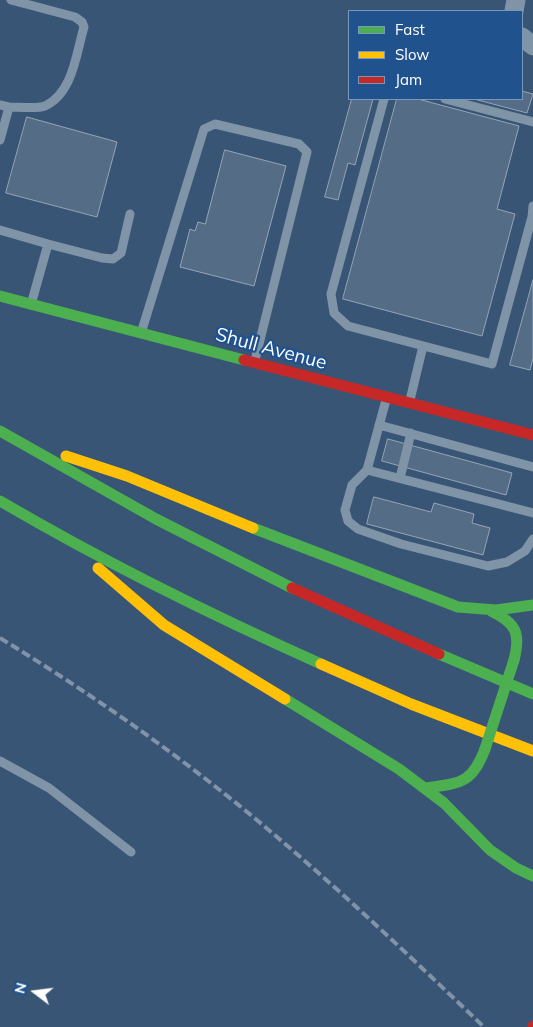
<!DOCTYPE html>
<style>
body{margin:0}
#map{position:relative;width:533px;height:1027px;overflow:hidden;background:#395575;font-family:Mulish,sans-serif}
canvas{display:block}
.legend{position:absolute;left:348px;top:10px;width:175px;height:90px;box-sizing:border-box;background:#20538e;border:1px solid #7998bb;margin:0;padding:6px 9px;list-style:none;font-size:15px;color:#fff}
.legend li{display:flex;align-items:center;gap:10px;height:25px}
.legend b{width:25px;border:1px solid #7998bb}
.north{position:absolute;left:10px;top:967px;width:50px;height:50px;-webkit-text-stroke:4px #20538e;paint-order:stroke;rotate:285deg;font-size:14px;font-weight:700;line-height:20px;text-align:center;color:#fff}
.north::after{content:'';display:block;margin:auto;width:18px;height:22px;background:#fff;clip-path:polygon(50% 0,100% 100%,50% 72%,0 100%)}
</style>
<div id="map">
<canvas width="533" height="1027"></canvas>
<ul class="legend">
<li><b style="height:6px;background:#4caf50"></b>Fast</li>
<li><b style="height:6px;background:#ffc107"></b>Slow</li>
<li><b style="height:6px;background:#c62828"></b>Jam</li>
</ul>
<div class="north">N</div>
</div>
<script>
const ctx = document.querySelector('canvas').getContext('2d');
ctx.lineJoin = 'round';
function fillPath(path, color) {
  ctx.fillStyle = color;
  ctx.fill(path, 'evenodd');
}
function strokePath(path, color, width, dash) {
  ctx.strokeStyle = color;
  ctx.lineWidth = width;
  ctx.lineCap = dash ? 'butt' : 'round';
  ctx.setLineDash(dash || []);
  ctx.stroke(path);
}
function label(font, color, halo, rows, align = 'center') {
  ctx.font = font + ' Mulish,sans-serif';
  ctx.lineWidth = 4.5;
  ctx.setLineDash([]);
  ctx.textBaseline = 'middle';
  ctx.strokeStyle = halo;
  ctx.fillStyle = color;
  for (const [text, x, y, turn = 0] of rows) {
    ctx.save();
    ctx.translate(x, y);
    ctx.rotate((+turn || 0) * Math.PI / 180);
    ctx.textAlign = isNaN(turn) ? turn : align;
    if (halo) ctx.strokeText(text, 0, 0);
    ctx.fillText(text, 0, 0);
    ctx.restore();
  }
}
const building = new Path2D(`
 M522,91L533,94L527,113L474,99H522Z
 M352,99H373L355,165L348,163L338,200L325,197Z
 M397,99H418L519,126L497,209L515,214L482,336L343,299Z
 M27,117L117,142L97,217L6,193Z
 M225,150L286,166L254,286L180,267L190,229L195,231L198,222L205,224Z
 M533,280V358L530,370L510,365Z
 M388,439L512,473L506,495L382,461Z
 M374,497L431,512L434,503L474,514L472,523L490,528L483,555L367,524Z`);
const lane = new Path2D(`
 M384,99L331,294L334,313L348,326L492,364L532,217L533,206
 M445,99L533,122
 M0,105L9,107L0,140
 M9,107C18,107 38,109 45,106C73,93 76,54 84,27L82,22L75,17L11,0
 M0,230L48,244L32,301
 M48,244L102,258L113,259L121,253L130,214
 M142,330L204,129L215,124L299,144L307,152L255,360
 M386,400L367,470L533,513
 M410,400L423,346
 M379,425L533,467
 M367,470L352,485L345,510L348,521L358,529L401,544L488,566L507,562L525,551L533,539
 M400,478L411,433
 M0,761L49,788L131,852`);
const street = new Path2D(`
 M514,11L516,0
 M522,37L533,46`);
const fast = new Path2D(`
 M0,296L244,360
 M0,431L156,519L292,588
 M0,501C104,562 211,615 321,664
 M253,528L458,607L496,610L533,605
 M491,611C516,623 521,633 514,660
 M439,654L533,694
 M285,699L399,769L444,803L490,850L516,868L533,876
 M426,788C460,783 472,784 485,749`);
const slow = new Path2D(`
 M66,456L127,476L253,528
 M98,568L164,625L285,699
 M321,664L411,704L533,751`);
const jam = new Path2D(`
 M244,360L533,435
 M292,588L439,654
 M533,1026V1027`);
const rail = new Path2D(`
 M0,638C100,699 196,767 284,843C353,902 419,965 484,1027`);
const fastBridge = new Path2D(`
 M485,749L514,660`);
const streetNames = [
 ["Shull Avenue",271,349,15]
];
fillPath(building, '#546c85');
strokePath(building, '#95a5b7', 1);
strokePath(lane, '#8094a8', 9);
strokePath(street, '#8094a8', 19);
strokePath(fast, '#4caf50', 11);
strokePath(slow, '#ffc107', 11);
strokePath(jam, '#c62828', 11);
strokePath(rail, '#8093a8', 4, [9, 4]);
strokePath(fastBridge, '#4caf50', 11);
label('19px', '#fff', '#20538e', streetNames);
</script>
